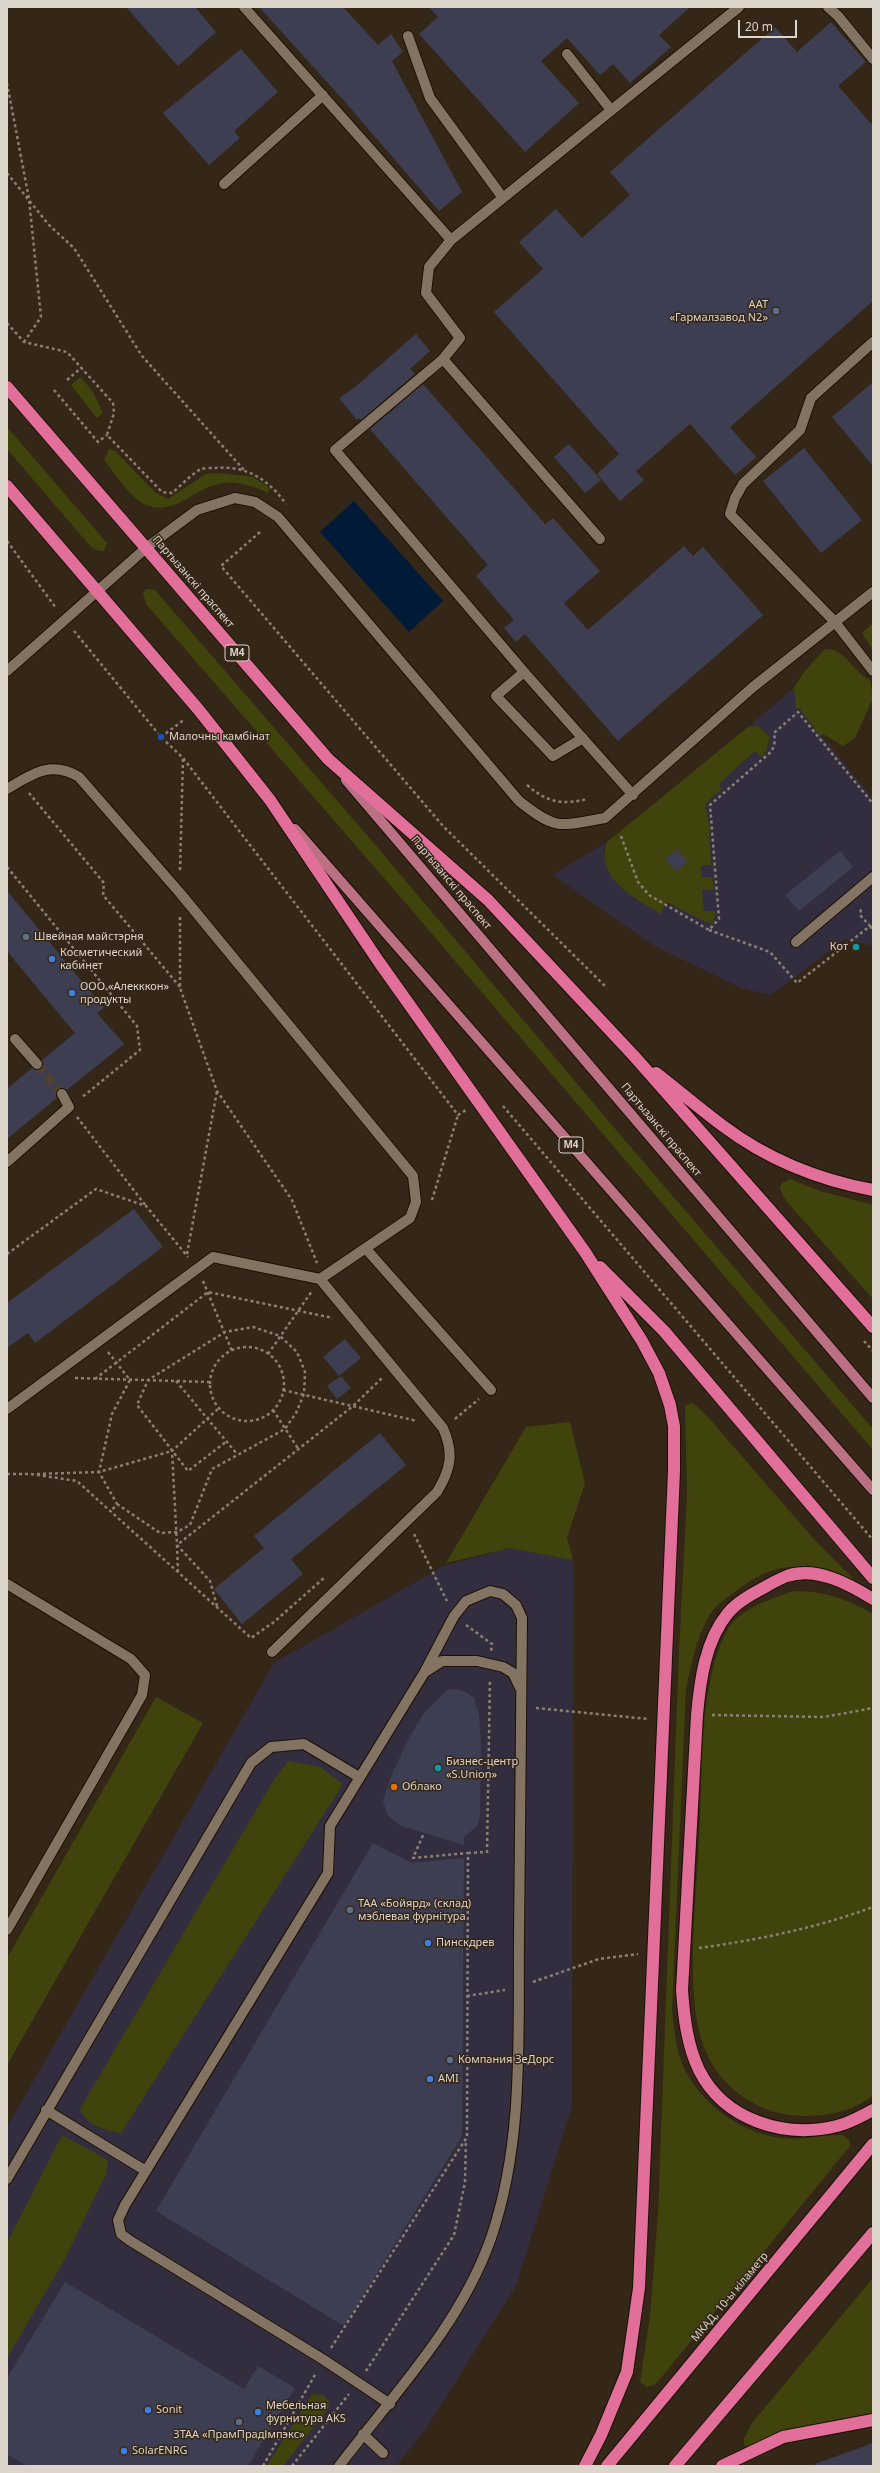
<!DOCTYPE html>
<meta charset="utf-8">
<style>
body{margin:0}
#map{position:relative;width:880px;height:2473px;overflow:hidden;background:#352718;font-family:"Noto Sans",sans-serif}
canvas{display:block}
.frame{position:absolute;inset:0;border:8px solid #ddd4ca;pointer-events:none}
.scale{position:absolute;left:738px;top:20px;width:59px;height:18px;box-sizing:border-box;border:2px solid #ddd4ca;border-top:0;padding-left:5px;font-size:12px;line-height:14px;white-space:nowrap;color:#ddd4ca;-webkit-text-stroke:3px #352718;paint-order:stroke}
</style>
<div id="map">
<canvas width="880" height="2473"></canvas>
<div class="frame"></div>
<div class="scale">20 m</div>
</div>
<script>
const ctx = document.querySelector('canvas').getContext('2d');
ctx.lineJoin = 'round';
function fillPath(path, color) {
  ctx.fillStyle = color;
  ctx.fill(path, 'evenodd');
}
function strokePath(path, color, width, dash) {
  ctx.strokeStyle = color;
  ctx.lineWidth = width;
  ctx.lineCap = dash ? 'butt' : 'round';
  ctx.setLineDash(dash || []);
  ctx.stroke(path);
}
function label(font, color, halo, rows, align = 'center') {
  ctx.font = font + ' "Noto Sans",sans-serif';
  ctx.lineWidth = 3;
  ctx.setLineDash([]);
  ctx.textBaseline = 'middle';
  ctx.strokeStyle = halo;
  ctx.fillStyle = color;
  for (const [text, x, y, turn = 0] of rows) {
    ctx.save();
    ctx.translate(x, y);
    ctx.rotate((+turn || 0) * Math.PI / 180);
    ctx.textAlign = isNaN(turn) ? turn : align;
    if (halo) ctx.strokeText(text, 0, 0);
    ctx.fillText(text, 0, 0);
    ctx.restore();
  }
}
const commercial = new Path2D(`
 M794,688L796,709L799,708L873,799V946L845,939L771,995L741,988L653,945L553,875L607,842L603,852L631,895L715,918L704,911L701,889H714L701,878V866L711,865L709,823L705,804L722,789L718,784L756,751L761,757L769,745L770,737L758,726L748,727Z
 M510,1548L573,1560L572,2106L516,2286L425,2430L396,2466H7V2127L274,1663L444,1566Z`);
const green = new Path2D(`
 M81,377L93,392L103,413L97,418L71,385Z
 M7,427L107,543L104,551L96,550L91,547L7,449Z
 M109,449L115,451L156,493L168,499L206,474L220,473L253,477L270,488L268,493C255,487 239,481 224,483C194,486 174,520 142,503C127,494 115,473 104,460Z
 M146,589L155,590L372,841L628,1144L873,1429V1450L403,900L146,604L143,593Z
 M873,623V651L862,633Z
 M825,649C845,648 853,672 870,680L873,698L855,738L843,746L823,734L820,736L799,708L796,709L794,688L804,672Z
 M758,726L770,737L766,752L761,757L755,751L719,784L722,789L705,804L709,823L711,865L701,866V877H712L714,889L702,890L704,911H716L713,923L706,922L666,902L661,914C635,898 594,878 607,842L748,727Z
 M790,1179L820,1191L873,1205V1299L786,1201L780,1189L781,1184Z
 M693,1403L707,1416L813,1538L860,1586C812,1564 781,1556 736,1591C726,1598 715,1606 709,1616C696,1638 692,1664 686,1688L672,2010C674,2025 675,2041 679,2055C692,2098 737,2132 780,2138C802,2141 822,2134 843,2135L850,2141V2146L656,2384L647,2387L640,2382L650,2316L658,2213L679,1652L687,1493L685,1405Z
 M570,1422L585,1483L567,1537L573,1560L510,1548L446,1563L526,1427Z
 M794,1591C824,1591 848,1599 873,1614V2095C851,2114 817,2118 789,2115C748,2109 712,2079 701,2038C685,1981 697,1898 699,1838C702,1790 700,1740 708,1693C712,1671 717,1645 730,1626C744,1607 773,1598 794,1591Z
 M156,1697L203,1723L7,2065V1958Z
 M288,1761L320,1767L343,1784L121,2133C106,2131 85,2124 80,2109L272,1783Z
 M62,2135L108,2160L106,2174L65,2259L7,2358V2243Z
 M873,2278V2415L749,2447L744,2445V2439L752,2423Z
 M312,2394L323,2395L329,2401L328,2409L283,2466H267Z`);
const water = new Path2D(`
 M354,501L443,601L409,632L320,532Z`);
const building = new Path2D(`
 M126,7H195L216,32L178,66Z
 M259,7H343L378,45L391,34L403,52L392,61L462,192L439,211L346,103Z
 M429,7H690L659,35L671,47L630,83L613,64L600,75L567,38L541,61L579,103L525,152L419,34L438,17Z
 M831,22L866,62L838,86L873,126V301L730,427L756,457L735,475L690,424L636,471L644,480L620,501L597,474L619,454L494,312L543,269L519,242L556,209L582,238L630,195L610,172L775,27L797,52Z
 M241,49L278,92L234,131L240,138L209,165L163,113Z
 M416,334L430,351L410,369L415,374L361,420L359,418L357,420L339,398L355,387Z
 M873,382V466L832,417Z
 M423,384L545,524L553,518L600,571L564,603L588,630L684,546L693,556L703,547L763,615L618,741L525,634L516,642L504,628L514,620L476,576L488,565L370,429Z
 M569,444L601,480L585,493L554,457Z
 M804,448L862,520L821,553L763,481Z
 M677,849L688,862L676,871L665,859Z
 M840,851L853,867L799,911L785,895Z
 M7,891L104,1008L97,1013L124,1044L67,1090L59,1089L56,1093L57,1098L7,1139V1089L32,1068L41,1069L43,1066L42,1060L75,1033L7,951Z
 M134,1209L163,1247L35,1343L28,1333L7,1348V1303Z
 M345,1339L361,1358L339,1376L323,1357Z
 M341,1376L351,1388L337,1399L327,1386Z
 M380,1433L406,1465L291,1559L303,1574L242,1624L214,1589L264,1548L254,1536Z
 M456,1689L466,1692L474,1698L479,1715L481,1742L480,1816L477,1826L464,1837V1845L401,1826L388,1816L383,1801L392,1774L409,1738L424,1713L447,1690Z
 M373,1843L412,1863L464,1858L462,2136L344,2326L156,2211Z
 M65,2282L244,2389L258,2366L295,2388L248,2466H27L7,2454V2378Z
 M873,2443V2466H815V2464Z`);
const minorTunnel = new Path2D(`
 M37,1064L62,1094`);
const path = new Path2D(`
 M7,83L29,199L41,317L24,342
 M7,173L49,225L74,248L142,356L244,470
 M7,323L24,342L67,352L113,403L114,413L107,435L162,492L172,493C181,486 191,474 201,469C205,468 212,468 216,468C246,465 269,480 286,504
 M67,380L81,368
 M54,390L98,442L107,435
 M260,532L221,566L443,826L607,988
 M7,541L56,608
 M74,631L161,737L183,758L458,1115L466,1110
 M161,737L185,719
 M527,785C548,803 562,805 588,799
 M29,793L104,883L103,895L180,987
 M621,836L638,882L649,895L709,930L719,919L710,805L772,751L775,741L774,733L798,712L873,804
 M7,867L137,1026L140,1050L81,1098
 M180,870L183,759
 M180,917V988L217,1091L292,1200L317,1263
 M870,926L873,930
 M709,930L770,952L797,983L870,926L860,915L861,909
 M503,1106L873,1540
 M77,1117L146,1206
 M432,1200L458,1115
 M7,1254L96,1189L146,1206L188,1257
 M187,1254L217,1091
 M203,1281L232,1351
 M864,1341L873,1351
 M210 1384a37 37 0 1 1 74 0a37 37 0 1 1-74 0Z
 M108,1352L130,1380L112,1414L99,1472L117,1504L111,1511
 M268,1354L312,1291
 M75,1378L210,1382
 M95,1379L208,1292L333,1318
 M176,1381L237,1454
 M283,1390L417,1421
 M273,1410L299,1450
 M455,1419L479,1399
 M7,1474H31L77,1481L251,1638L274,1622L325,1577
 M37,1474L99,1472L172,1451
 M117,1504L160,1533L177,1532L190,1525L212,1469L285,1429L296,1413L304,1394L305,1372L297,1352L280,1336L253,1327L225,1332L148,1380L137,1405L188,1471L227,1441
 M414,1534L447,1601
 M178,1572L177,1545L353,1406L383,1377
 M217,1606L210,1581L177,1545L172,1451L219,1408
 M466,1625L492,1644L491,1651
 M536,1708L648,1719
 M712,1715L824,1717L873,1708
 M468,1853L487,1852L490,1679
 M699,1948C758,1940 816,1928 873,1907
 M533,1982L599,1959L638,1954
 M467,1996L505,1990
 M331,2348L467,2137L468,1853L413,1858L424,1833
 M366,2371L454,2235L465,2182L466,2139
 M263,2466L316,2373
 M292,2466L349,2394`);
const minor = new Path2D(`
 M244,7L451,240
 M828,7L838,16L873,59
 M408,36L430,98L503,198
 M567,54L611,110
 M224,184L323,95
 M873,342L811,398L800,430L743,484L735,498L730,514L835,622L873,671
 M443,359L460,338L426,293L429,267L451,240L739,7
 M7,671L146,548L197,510L235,498L255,502L278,517L519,801C557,831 559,826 605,818L753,687L873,592
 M524,672L335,450L443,359L600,539
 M583,738L553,756L496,696L524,672L633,795
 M7,789C32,774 51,760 79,777L180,893L413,1176L416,1202L410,1218L320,1279
 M796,942L873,877
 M15,1039L37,1064
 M7,1162L69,1107L62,1094
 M367,1250L491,1390
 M7,1409L213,1257L320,1279L443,1428C454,1453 451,1469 437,1492L272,1652
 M7,1584L131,1659L145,1675L142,1695L7,1930
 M425,1672L442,1661H477L503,1667L513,1673L520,1688
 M46,2110L146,2171
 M7,2179L251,1763L271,1747L304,1744L359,1777
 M363,2434L383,2453
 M339,2466C394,2394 461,2324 491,2238C524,2142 518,2038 519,1938C520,1832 521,1725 522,1618L516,1605L503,1594L490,1591L466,1601L454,1616L424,1673L330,1826L328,1873L125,2205L118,2220L121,2234L129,2240L324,2360L390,2404`);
const major = new Path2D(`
 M346,780L873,1398
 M295,829L873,1490`);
const highway = new Path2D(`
 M7,387L328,759L488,900L634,1056L873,1327
 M7,486L198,709L270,800L379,962L585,1252L642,1341L659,1373L670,1405L674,1426V1471L639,2288L627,2372L601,2435L585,2466
 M656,1073C678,1090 700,1109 723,1126C767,1159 819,1180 873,1190
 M600,1267L664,1331L873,1578
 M873,1599C849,1584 816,1566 787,1576C779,1579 772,1583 765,1587C752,1594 737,1602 728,1613C705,1641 700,1681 697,1715L682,1990C684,2017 687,2045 699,2070C724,2120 784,2139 837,2126C849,2123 862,2116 873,2110
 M607,2466L873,2144
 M675,2466L873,2233
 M722,2466L783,2437L873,2420`);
const markers = [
 [776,311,4,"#5c6f8a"],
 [161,737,4,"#1a4fb4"],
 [26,937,4,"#5c6f8a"],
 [856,947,4,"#0f9aa8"],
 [52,959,4,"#3f7fe0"],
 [72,993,4,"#3f7fe0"],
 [438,1768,4,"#0f9aa8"],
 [394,1787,4,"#e8710a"],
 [350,1910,4,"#5c6f8a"],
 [428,1943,4,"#3f7fe0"],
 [450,2060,4,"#5c6f8a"],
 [430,2079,4,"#3f7fe0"],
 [148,2410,4,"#3f7fe0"],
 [258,2412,4,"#3f7fe0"],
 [239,2422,4,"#5c6f8a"],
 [124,2451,4,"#3f7fe0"]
];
const shields = [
 [237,653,24],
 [571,1145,24]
];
const shieldNames = [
 ["М4",237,653],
 ["М4",571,1145]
];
const poiNames = [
 ["ААТ",768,305,"right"],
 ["«Гармалзавод N2»",768,318,"right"],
 ["Малочны камбінат",169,737],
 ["Швейная майстэрня",34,937],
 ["Кот",848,947,"right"],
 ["Косметический",60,953],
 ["кабинет",60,966],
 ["ООО «Алекккон»",80,987],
 ["продукты",80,1000],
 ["Бизнес-центр",446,1762],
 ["«S.Union»",446,1775],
 ["Облако",402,1787],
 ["ТАА «Бойярд» (склад)",358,1904],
 ["мэблевая фурнітура",358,1917],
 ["Пинскдрев",436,1943],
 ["Компания ЗеДорс",458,2060],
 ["AMI",438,2079],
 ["Мебельная",266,2406],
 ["фурнитура AKS",266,2419],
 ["Sonit",156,2410],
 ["ЗТАА «ПрамПрадІмпэкс»",239,2435,"center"],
 ["SolarENRG",132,2451]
];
const streetNames = [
 ["Партызанскі праспект",193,582,49],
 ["Партызанскі праспект",451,883,50],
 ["Партызанскі праспект",661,1130,50],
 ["МКАД, 10-ы кіламетр",730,2297,-50]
];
fillPath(commercial, '#332e3f');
fillPath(green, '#40430b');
fillPath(water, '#001a38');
fillPath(building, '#3d3e51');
strokePath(minorTunnel, '#4e4133', 10, [10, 5]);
strokePath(minor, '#1c1003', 12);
strokePath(major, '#1c1003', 12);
strokePath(highway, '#1c1003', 14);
strokePath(path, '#8c8074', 2.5, [3, 3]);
strokePath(minor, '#837362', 10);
strokePath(major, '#bb7183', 10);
strokePath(highway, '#e16f99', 12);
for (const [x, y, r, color] of markers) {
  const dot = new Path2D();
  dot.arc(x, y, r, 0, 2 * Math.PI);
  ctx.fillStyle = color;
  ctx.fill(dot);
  strokePath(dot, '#352718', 1.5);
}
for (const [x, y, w] of shields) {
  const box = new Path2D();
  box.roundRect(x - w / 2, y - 8, w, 16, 3);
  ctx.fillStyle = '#352718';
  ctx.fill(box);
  strokePath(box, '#ddd4ca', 1);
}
label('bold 10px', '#ddd4ca', null, shieldNames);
label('11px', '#ddd4ca', '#352718', poiNames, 'left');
label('11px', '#ddd4ca', '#352718', streetNames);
</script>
